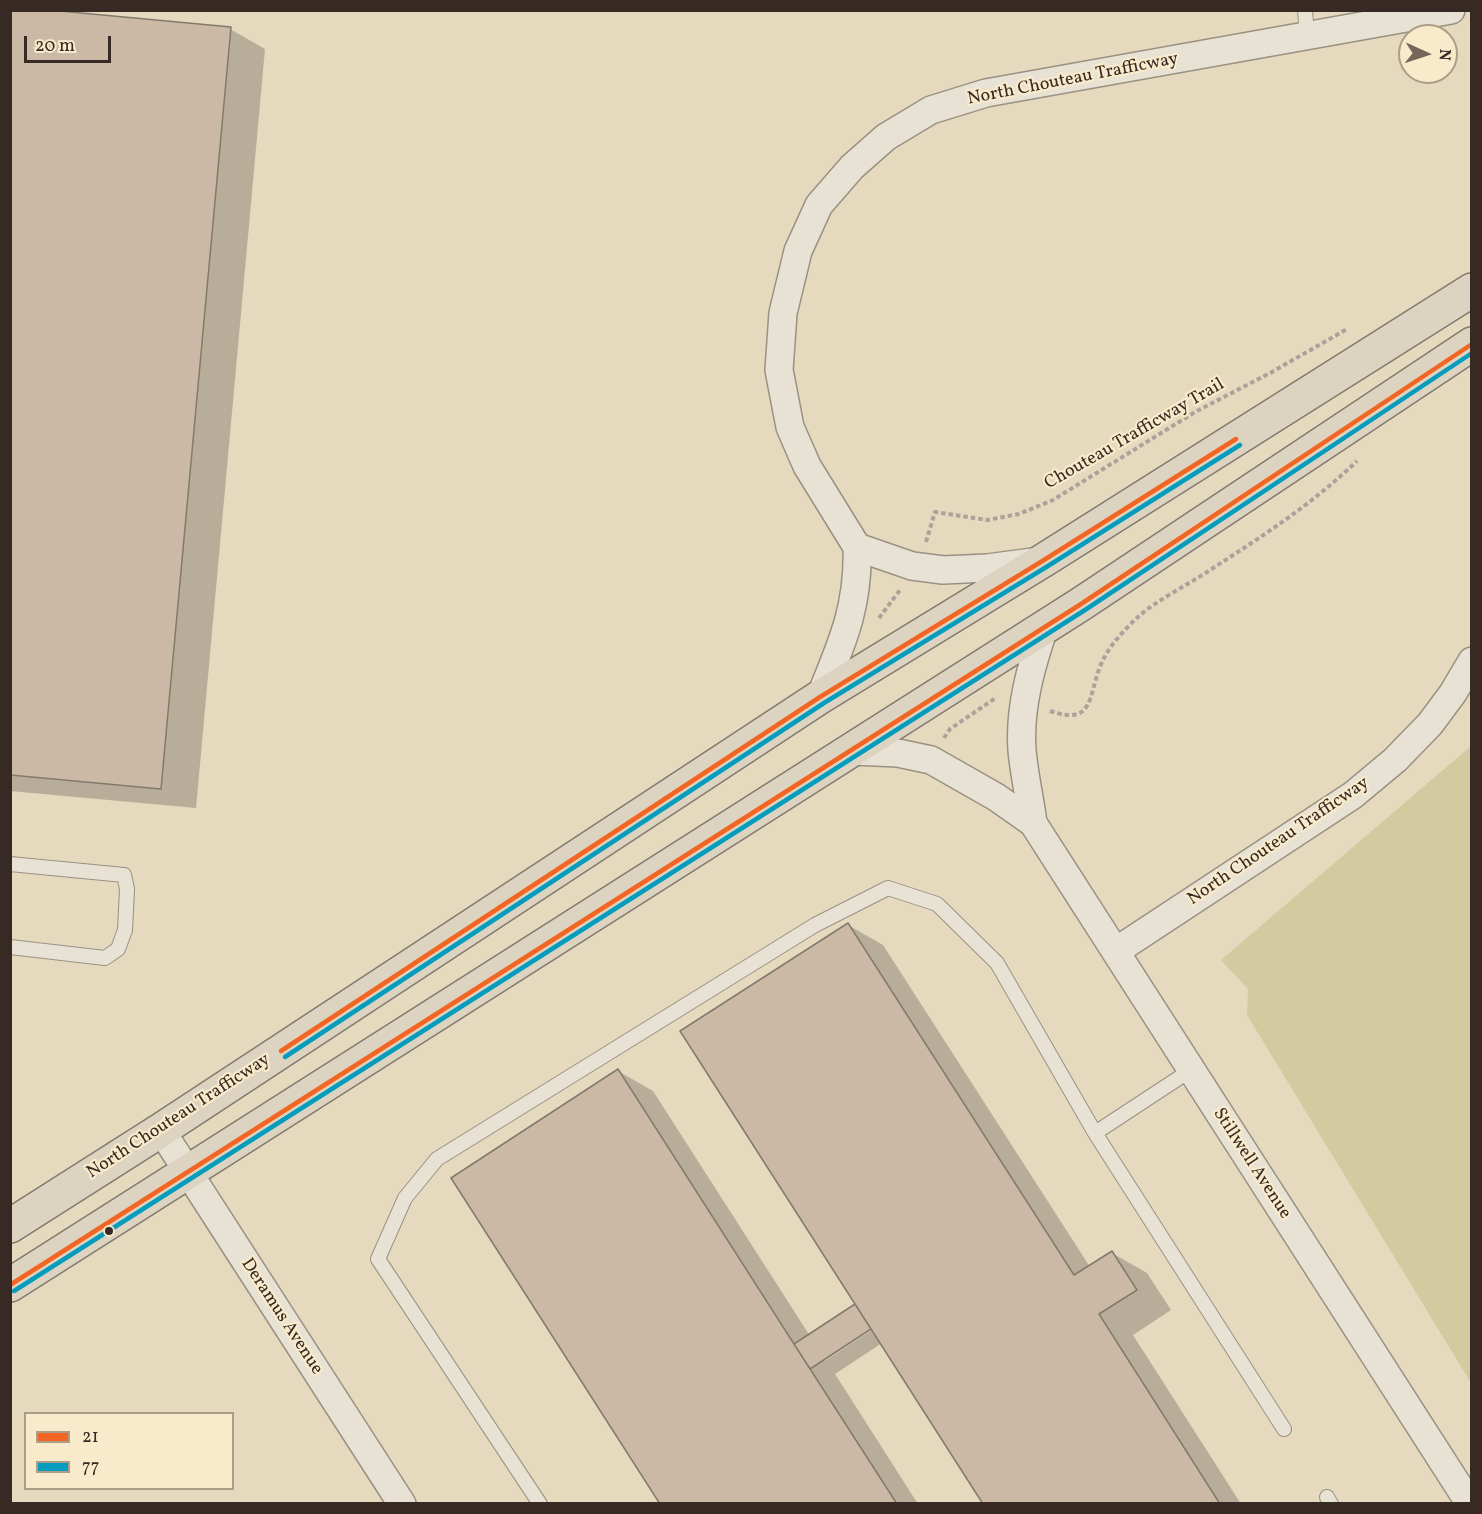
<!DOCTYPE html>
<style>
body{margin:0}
#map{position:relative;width:1482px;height:1514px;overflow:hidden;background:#e5d9be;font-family:Vollkorn,serif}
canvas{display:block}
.frame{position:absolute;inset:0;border:12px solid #372923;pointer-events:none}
.legend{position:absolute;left:24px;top:1412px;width:210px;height:78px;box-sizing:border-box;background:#f8eaca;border:2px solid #ab9d87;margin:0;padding:8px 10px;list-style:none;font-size:18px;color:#372923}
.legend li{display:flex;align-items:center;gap:12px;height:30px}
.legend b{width:30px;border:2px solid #ab9d87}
.north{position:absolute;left:1398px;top:24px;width:60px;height:60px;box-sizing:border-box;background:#f8eaca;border:2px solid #ab9d87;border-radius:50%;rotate:93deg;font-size:16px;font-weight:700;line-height:24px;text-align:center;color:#372923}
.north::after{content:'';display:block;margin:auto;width:21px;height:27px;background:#746759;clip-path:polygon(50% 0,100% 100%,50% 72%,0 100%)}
.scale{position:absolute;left:24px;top:36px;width:87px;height:27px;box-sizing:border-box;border:3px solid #372923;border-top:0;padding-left:8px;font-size:18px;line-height:21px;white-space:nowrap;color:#372923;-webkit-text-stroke:4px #f8eaca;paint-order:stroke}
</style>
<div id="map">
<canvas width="1482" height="1514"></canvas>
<div class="frame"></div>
<ul class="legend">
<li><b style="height:8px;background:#f26522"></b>21</li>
<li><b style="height:8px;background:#069cbd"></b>77</li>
</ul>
<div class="north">N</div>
<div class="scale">20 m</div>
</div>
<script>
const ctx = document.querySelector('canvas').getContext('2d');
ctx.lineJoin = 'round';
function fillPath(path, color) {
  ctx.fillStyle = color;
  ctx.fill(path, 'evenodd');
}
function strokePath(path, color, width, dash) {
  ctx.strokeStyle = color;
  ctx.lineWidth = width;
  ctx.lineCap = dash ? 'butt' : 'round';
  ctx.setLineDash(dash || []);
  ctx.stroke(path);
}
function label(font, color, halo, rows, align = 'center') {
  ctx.font = font + ' Vollkorn,serif';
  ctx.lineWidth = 4.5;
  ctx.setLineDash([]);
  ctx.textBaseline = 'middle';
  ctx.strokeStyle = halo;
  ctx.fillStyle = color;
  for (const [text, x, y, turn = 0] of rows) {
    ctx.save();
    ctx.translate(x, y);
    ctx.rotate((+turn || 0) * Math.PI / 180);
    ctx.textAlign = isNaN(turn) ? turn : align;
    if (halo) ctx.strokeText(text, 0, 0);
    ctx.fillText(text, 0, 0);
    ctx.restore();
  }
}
const green = new Path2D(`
 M1471,746V1383L1247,1015L1248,989L1221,960Z`);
const shadow = new Path2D(`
 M10,10L230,29L265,49L196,808L10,791Z
 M848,925L883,945L1090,1267L1112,1253L1147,1273L1171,1310L1133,1335L1241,1504H985L882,1343L835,1374L918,1504H662L618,1071L653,1091L810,1336L855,1306ZM876,1324L878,1326L825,1361V1358Z`);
const building = new Path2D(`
 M10,10H49L231,27L161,789L10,775Z
 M848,923L1074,1275L1112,1251L1137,1290L1099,1314L1220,1504H983L871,1329L680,1031Z
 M618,1069L794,1344L897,1504H660L451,1178Z
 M855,1304L871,1329L810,1369L794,1344Z`);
const path = new Path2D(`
 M926,542L935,512L987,520L1019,514L1053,500L1195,412L1272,372L1347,329
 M879,618L900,590
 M1050,711C1094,726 1088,697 1100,667C1107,648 1123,631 1138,617C1154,602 1187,585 1207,572C1261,537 1310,506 1357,461
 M944,738L950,729L997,697`);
const lane = new Path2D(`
 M1305,10L1307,36
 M10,864L124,875L127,889L125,930L118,949L105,958L10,947
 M1095,1133L1284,1429
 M1327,1497L1331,1504
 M540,1504L378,1259L405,1198L437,1159L815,925L888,888L937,904L997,963L1095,1133L1191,1070`);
const street = new Path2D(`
 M1040,561L987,568L943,570L912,566L857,547L807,466L790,427L779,370L783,313L798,251L819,205L852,167L886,137L931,110L986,93L1451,10
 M820,697C842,643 859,607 857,547
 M853,751L898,753L931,760L996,797L1033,823L1470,1504
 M1033,823C1030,799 1024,774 1022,750C1019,708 1031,667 1044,628
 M1116,951L1353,795L1395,760L1430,724L1453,693L1472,661
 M161,1130L402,1504`);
const primary = new Path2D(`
 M10,1226L161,1130L820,697L1044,560L1472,290
 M10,1285L1081,604L1472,344`);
const bus1 = new Path2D(`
 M281,1051L820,697L1044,560L1236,439
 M10,1285L1081,604L1472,344`);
const bus2 = new Path2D(`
 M285,1057L824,703L1048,566L1240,445
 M14,1291L1085,610L1472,353`);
const markers = [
 [109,1231,5,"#372923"]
];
const streetNames = [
 ["North Chouteau Trafficway",1073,80,-11],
 ["Chouteau Trafficway Trail",1135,435,-30],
 ["North Chouteau Trafficway",1279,842,-34],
 ["North Chouteau Trafficway",179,1117,-33],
 ["Stillwell Avenue",1251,1164,57],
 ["Deramus Avenue",281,1317,57]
];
fillPath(green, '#d3cb9f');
fillPath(shadow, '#0003');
fillPath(building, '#ccb9a5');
strokePath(building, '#817a6d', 1.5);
strokePath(lane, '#9a9182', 16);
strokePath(street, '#9a9182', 30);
strokePath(primary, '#817a6d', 36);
strokePath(path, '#aaa399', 4, [4.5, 3]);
strokePath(lane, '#e8e2d5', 14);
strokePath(street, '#e8e2d5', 27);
strokePath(primary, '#dcd3c1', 33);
strokePath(bus1, '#f26522', 4.5);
strokePath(bus2, '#069cbd', 4.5);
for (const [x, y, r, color] of markers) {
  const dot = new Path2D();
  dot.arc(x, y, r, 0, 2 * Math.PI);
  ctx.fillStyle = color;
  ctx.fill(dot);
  strokePath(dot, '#f8eaca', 2);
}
label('18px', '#372923', '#f8eaca', streetNames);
</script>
